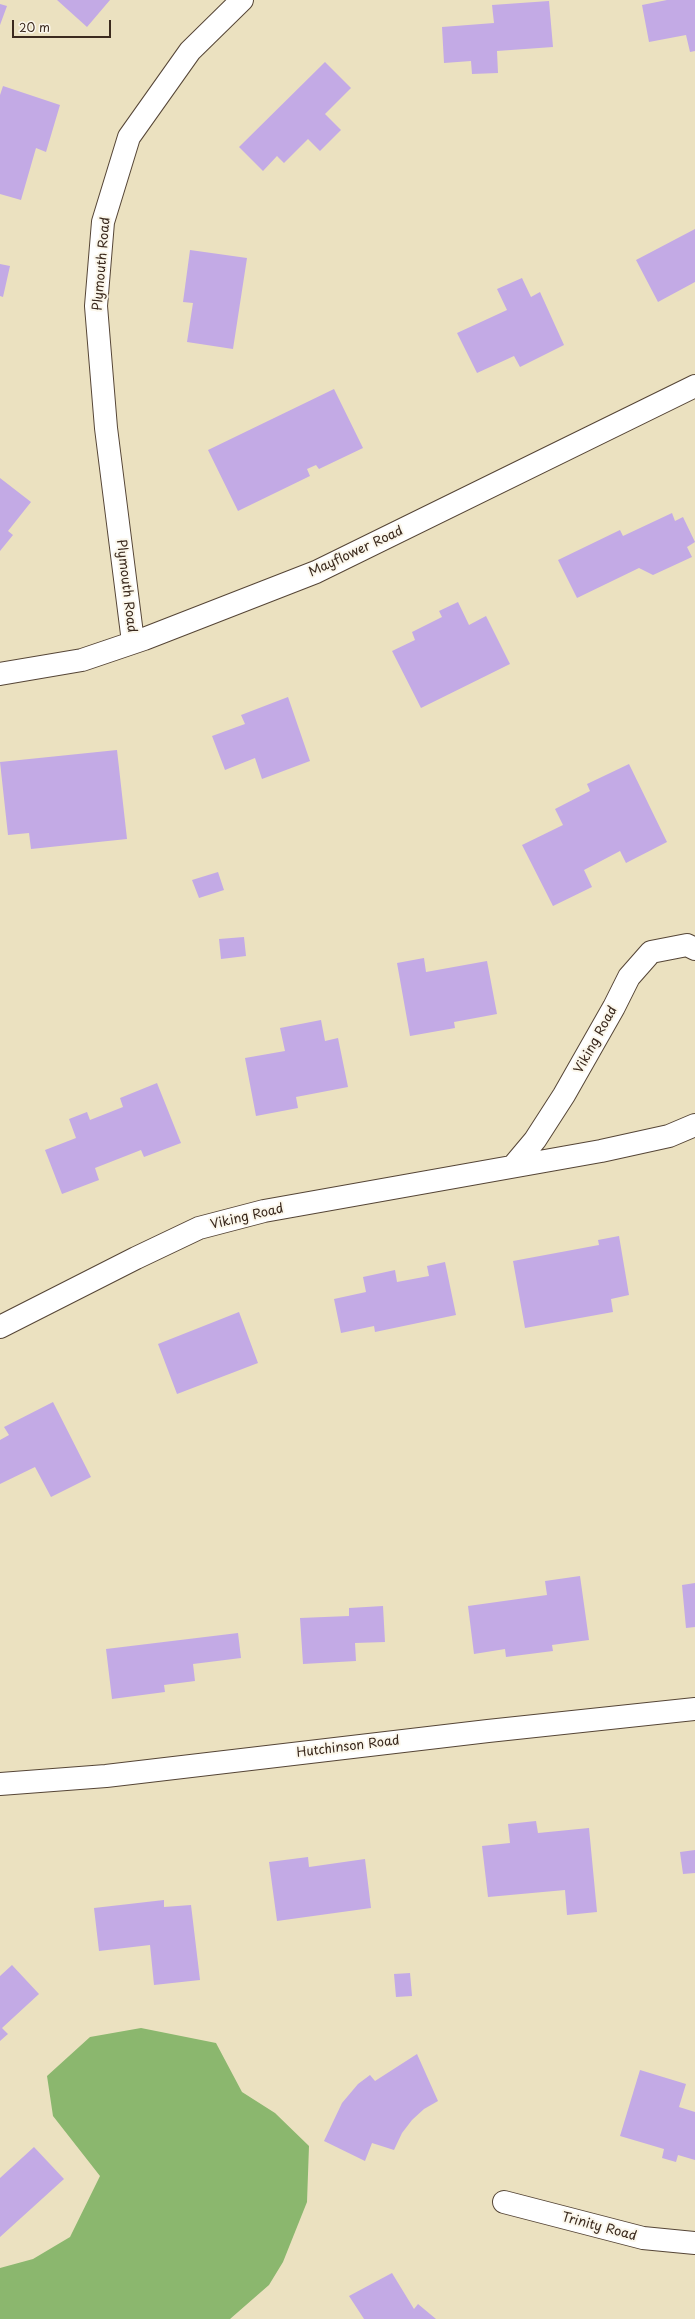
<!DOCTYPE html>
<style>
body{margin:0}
#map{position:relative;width:695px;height:2319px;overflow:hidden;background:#ebe1c0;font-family:"Playpen Sans",sans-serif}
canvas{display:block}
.scale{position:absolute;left:12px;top:20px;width:99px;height:18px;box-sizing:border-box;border:2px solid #3b2a1e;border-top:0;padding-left:5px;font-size:12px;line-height:14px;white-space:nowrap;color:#3b2a1e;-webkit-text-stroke:3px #fbf7ec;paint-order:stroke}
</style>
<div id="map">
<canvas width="695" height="2319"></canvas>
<div class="scale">20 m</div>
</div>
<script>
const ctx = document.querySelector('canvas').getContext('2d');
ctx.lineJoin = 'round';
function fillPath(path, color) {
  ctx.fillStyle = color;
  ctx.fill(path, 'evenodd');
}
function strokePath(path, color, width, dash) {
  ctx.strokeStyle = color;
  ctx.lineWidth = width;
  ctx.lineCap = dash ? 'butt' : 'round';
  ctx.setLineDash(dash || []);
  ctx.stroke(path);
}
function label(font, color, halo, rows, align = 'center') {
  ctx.font = font + ' "Playpen Sans",sans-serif';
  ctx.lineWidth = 4;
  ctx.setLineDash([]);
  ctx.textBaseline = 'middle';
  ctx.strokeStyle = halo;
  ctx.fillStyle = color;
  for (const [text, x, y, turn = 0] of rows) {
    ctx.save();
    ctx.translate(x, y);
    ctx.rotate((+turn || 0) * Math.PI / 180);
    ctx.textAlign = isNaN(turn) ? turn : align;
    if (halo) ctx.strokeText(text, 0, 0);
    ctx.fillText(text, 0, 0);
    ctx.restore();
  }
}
const forest = new Path2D(`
 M141,2028L216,2043L242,2092L275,2113L309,2146L307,2202L283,2262L269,2285L230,2319H0V2268L33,2259L70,2237L100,2176L53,2116L47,2076L90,2037Z`);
const building = new Path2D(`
 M57,0H110L87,27Z
 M667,0H695V51L690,52L686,35L649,42L642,5Z
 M549,1L553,47L497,51L498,73L472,74L471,61L444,63L442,27L494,23L492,5Z
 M0,4L7,6L0,25Z
 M325,62L351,88L325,114L341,130L320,151L308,139L284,163L277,156L263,171L239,147Z
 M3,86L60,105L46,152L36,148L21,200L0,194V95Z
 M695,229V282L658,302L636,260Z
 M190,250L247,258L233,349L187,342L193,303L183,302Z
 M0,264L10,266L3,297L0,296Z
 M522,278L531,297L540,292L564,345L520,367L514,356L477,373L457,333L507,310L497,289Z
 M334,389L363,448L319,469L316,465L307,469L310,476L238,511L208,450Z
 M0,478L31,502L8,531L13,535L0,551Z
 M672,513L675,521L683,517L695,542L687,547L692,557L653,575L639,568L577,598L558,560L620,530L623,536Z
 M458,602L469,625L486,616L510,664L421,708L392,651L415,640L412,632L442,617L439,611Z
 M288,697L310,761L262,779L255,758L225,770L212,736L245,724L241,715Z
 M117,750L127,839L31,849L29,833L8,835L0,762Z
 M629,764L667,842L626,863L620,851L584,870L592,887L553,906L522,845L563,825L555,809L590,791L587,784Z
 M218,872L224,890L199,898L192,880Z
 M244,937L246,956L221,959L219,939Z
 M424,958L426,972L487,961L497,1014L454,1022L455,1028L410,1036L397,963Z
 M321,1020L325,1041L338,1038L348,1087L296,1097L298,1108L256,1116L245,1058L285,1051L280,1028Z
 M157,1083L181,1143L144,1157L141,1150L95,1168L99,1180L62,1194L45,1150L76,1138L69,1119L87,1112L90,1120L123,1107L120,1098Z
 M619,1236L629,1295L611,1299L613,1312L525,1328L513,1261L599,1245L598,1240Z
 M445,1262L456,1315L375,1332L374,1326L341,1333L334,1299L366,1292L363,1277L395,1270L397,1282L429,1276L427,1266Z
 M239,1312L258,1363L177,1394L158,1344Z
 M53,1402L91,1477L51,1497L35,1467L0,1484V1440L9,1435L4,1427Z
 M580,1576L589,1640L552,1645L553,1651L506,1657L505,1649L474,1654L468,1606L547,1595L545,1581Z
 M695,1583V1627L686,1628L682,1585Z
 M383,1606L385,1642L355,1643L356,1661L303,1664L300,1618L349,1616V1608Z
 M238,1633L241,1658L193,1664L195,1681L164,1685L165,1692L112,1699L106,1649Z
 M536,1821L538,1833L589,1828L597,1912L567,1915L565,1890L488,1897L482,1846L510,1843L508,1824Z
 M695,1850V1873L683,1874L680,1852Z
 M308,1857L309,1867L365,1859L371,1908L277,1921L269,1862Z
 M164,1900V1907L191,1905L200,1980L154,1985L150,1945L99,1951L94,1908Z
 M12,1965L39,1994L2,2028L8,2034L0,2041V1976Z
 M410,1973L412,1996L396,1997L394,1974Z
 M417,2054L438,2101L424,2109L412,2120L402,2133L394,2150L372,2143L365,2161L324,2141L342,2103L358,2084L370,2075L375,2081Z
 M640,2070L686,2084L679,2107L695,2112V2160L678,2155L676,2162L662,2158L664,2149L620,2136Z
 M34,2147L64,2179L0,2237V2178Z
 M392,2273L414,2309L418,2304L436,2319H364L349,2296Z`);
const minor = new Path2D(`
 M133,642L106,428L96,306L103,222L129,137L190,51L242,0
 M0,674L82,660L144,639L316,572L695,386
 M514,1165L535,1140L564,1095L614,1007L629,977L651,952L687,945L695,949
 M0,1327L136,1258L199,1228L264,1211L601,1151L669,1136L695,1125
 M0,1784L106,1776L488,1731L695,1709
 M504,2202L643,2238L695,2243`);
const streetNames = [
 ["Plymouth Road",102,264,-85],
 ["Mayflower Road",356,552,-25],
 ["Plymouth Road",126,586,83],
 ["Viking Road",596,1040,-61],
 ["Viking Road",247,1217,-13],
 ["Hutchinson Road",348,1747,-7],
 ["Trinity Road",599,2227,15]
];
fillPath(forest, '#8bb76e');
fillPath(building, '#c3aae5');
strokePath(minor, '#554536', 24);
strokePath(minor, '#fff', 22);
label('13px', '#3b2a1e', '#fbf7ec', streetNames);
</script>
